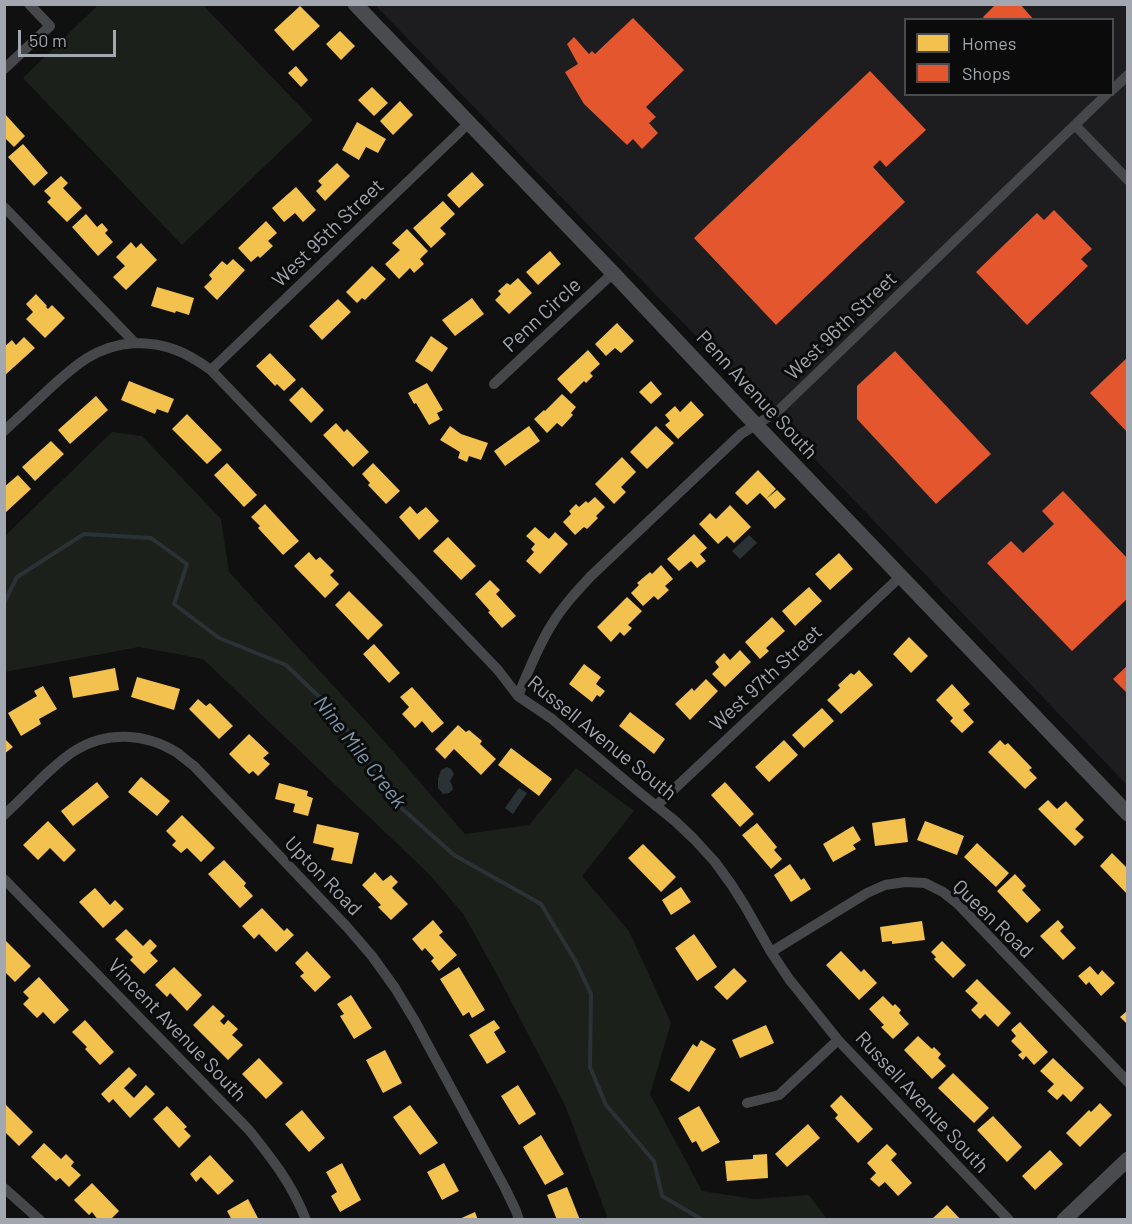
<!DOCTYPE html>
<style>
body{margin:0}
#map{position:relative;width:1132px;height:1224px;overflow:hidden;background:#101011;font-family:Barlow,sans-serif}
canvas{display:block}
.frame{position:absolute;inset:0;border:6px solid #a3a8b0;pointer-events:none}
.legend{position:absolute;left:904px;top:18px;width:210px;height:78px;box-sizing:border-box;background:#0b0b0c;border:2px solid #484a4e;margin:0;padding:8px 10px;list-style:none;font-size:18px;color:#a3a8b0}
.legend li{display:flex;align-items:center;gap:12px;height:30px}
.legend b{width:30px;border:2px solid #484a4e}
.scale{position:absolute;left:18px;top:30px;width:98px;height:27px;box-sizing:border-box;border:3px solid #a3a8b0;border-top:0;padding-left:8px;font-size:18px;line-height:21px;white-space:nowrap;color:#a3a8b0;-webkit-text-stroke:4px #0b0b0c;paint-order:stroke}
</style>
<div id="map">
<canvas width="1132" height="1224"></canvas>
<div class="frame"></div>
<ul class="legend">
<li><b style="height:16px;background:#f2c14e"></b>Homes</li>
<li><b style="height:16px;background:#e4572e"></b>Shops</li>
</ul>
<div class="scale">50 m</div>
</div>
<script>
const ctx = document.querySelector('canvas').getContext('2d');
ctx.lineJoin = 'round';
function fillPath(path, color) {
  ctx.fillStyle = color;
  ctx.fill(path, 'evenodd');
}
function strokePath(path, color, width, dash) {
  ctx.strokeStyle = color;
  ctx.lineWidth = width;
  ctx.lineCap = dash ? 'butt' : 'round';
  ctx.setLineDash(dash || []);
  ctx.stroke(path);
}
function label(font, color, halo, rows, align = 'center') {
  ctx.font = font + ' Barlow,sans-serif';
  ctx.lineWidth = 6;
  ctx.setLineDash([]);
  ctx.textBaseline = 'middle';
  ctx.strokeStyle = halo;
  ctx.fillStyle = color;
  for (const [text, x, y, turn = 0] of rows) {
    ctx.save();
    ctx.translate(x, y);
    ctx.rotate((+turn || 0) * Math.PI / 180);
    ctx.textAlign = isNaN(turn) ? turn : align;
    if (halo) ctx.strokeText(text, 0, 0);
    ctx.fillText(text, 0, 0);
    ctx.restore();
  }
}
const built = new Path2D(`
 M375,5H1127V785L783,426ZM906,20H1112V94H906Z`);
const green = new Path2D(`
 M98,5H203L313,120L182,245L23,78Z
 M112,432L142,436L221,519L229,572L384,741L465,834L529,825L576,768L634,811L582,876L629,931L671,1023L650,1094L702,1191L754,1199L809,1195L827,1219H608L565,1105L501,982L464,915L429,874L203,659L139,647L5,672V536Z`);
const water = new Path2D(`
 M749,535L757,543L740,559L732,551Z
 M447,767L451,769L454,774L450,781L452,785L453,789L449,793L443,794L438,788V779L441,770Z
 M519,788L527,793L513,814L505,808Z`);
const homes = new Path2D(`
 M300,6L320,26L293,51L274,30Z
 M340,31L355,46L341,60L326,44Z
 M296,66L308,80L301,87L288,73Z
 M372,87L388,103L374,116L358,100Z
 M400,101L413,115L393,135L380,121Z
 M4,113L25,136L14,147L4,137Z
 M357,122L386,139L378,153L366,147L359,160L342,150Z
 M23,144L48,173L34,186L8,157Z
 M337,163L350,176L325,201L316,191L322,185L318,181Z
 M472,172L484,185L459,208L447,195Z
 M61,176L68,183L63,188L82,208L67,222L47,202L51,198L44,191Z
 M296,187L316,210L303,222L295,213L284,222L272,208Z
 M443,201L455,214L440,228L446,234L431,248L413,228Z
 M86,214L97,227L102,223L108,230L105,233L113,242L98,256L72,227Z
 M266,221L277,233L268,241L273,246L260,258L258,256L251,262L238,248Z
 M407,229L428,251L420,259L424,264L414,273L410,268L399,279L385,264L400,250L392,243Z
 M131,242L136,248L141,243L157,260L126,290L113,277L125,266L116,257Z
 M550,251L561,264L538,285L526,272Z
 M233,259L245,270L217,300L204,287L212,279L209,275L222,261L227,265Z
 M372,266L386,279L365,300L362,298L357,303L346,292Z
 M518,278L532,293L509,314L495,300L501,294L498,291L507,283L510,285Z
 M157,287L194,298L189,315L176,311L175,313L151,306Z
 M36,294L47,306L46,307L48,309L52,305L65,318L45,338L26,319L33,312L26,304Z
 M472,298L484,314L455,336L442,320Z
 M338,299L351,312L322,340L309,326Z
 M617,323L634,341L621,353L615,348L606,356L595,344Z
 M431,336L448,348L432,372L415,361Z
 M24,337L35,348L4,376V347L12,340L16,345Z
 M588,350L600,364L590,373L593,376L586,383L584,381L571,394L557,379Z
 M270,353L296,380L284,391L277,384L275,386L256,366Z
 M129,381L174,399L168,413L157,409L155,414L121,400Z
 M651,381L662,394L651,404L639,392Z
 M427,383L443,410L437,413L440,419L429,425L416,403L414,404L408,393Z
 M302,387L324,410L311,423L289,400Z
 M562,394L576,407L571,413L573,415L562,427L557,423L547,433L534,419L544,410L545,411Z
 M96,396L108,410L70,444L58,430Z
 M691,401L704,415L678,439L665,425L670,421L665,415L675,406L680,412Z
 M187,414L222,450L207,464L172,429Z
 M336,423L344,432L347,429L369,452L353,467L323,435Z
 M450,426L461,434L488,443L481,460L469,456L467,462L458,458L460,452L440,440Z
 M529,426L540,441L505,466L494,451Z
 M656,426L674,443L647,469L630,452Z
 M51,441L64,454L35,481L22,467Z
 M622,457L636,472L621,487L626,492L614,504L595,484Z
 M227,463L257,495L244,507L214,475Z
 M373,463L400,491L386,504L368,485L370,483L362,474Z
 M758,470L776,489L766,499L760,493L747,505L735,493Z
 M18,475L31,489L4,514V487Z
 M777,490L786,499L775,509L766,499Z
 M595,497L605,507L596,516L598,518L587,529L584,527L575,535L563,522L571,514L569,511L576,504L579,507L586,501L588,503Z
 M265,504L299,541L283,555L258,528L260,526L251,517Z
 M730,505L751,527L734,543L727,536L718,544L699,524L710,513L716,519Z
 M410,506L417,514L426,507L439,521L419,540L399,517Z
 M535,527L549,539L555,532L568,544L540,574L526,561L534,552L531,549L535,544L526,536Z
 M694,534L707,548L700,554L706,561L697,568L691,561L679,571L667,559Z
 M448,537L476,566L461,580L433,551Z
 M309,552L316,560L320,557L334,571L330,575L339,584L325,598L294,566Z
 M839,553L853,569L830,590L815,574Z
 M661,565L673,579L665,586L669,590L658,600L654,596L643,606L631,593L639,585L637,583L650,572L652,574Z
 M490,580L500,590L496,594L516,616L502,628L488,612L490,611L475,594Z
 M809,587L822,601L795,626L782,611Z
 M349,591L383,625L368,640L335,605Z
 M627,597L642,611L628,625L632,628L624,636L620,632L611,642L597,627Z
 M772,617L785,631L766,648L769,651L760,659L745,642Z
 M909,637L928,656L911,673L893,654Z
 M374,644L400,673L389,683L363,654Z
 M740,650L751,662L725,687L712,674L719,667L715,662L724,653L730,660Z
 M584,664L601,677L596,684L605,691L600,697L597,695L592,702L569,684Z
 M115,668L119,690L73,698L69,677Z
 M859,670L873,685L841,714L827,700L840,688L838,685L851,673L854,675Z
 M137,677L180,689L174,710L131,697Z
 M706,679L718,691L690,720L675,704L692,688L694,691Z
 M952,684L970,704L963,710L974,722L962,733L950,721L953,718L936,700Z
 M43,686L57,709L39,719L41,724L21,736L8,713L37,696L34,691Z
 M412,687L444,723L432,733L422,721L415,728L402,714L409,707L400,697Z
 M198,699L206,706L210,703L233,726L219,739L189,709Z
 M822,708L834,721L804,748L792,735Z
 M630,712L665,739L654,754L619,726Z
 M458,725L466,732L469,730L482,741L480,744L496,759L481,775L454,749L445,759L435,749Z
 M249,734L269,753L263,758L270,764L258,776L253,771L249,774L229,754Z
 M4,738L13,747L4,754Z
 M784,740L798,755L769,782L755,767Z
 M1000,740L1005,745L1008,743L1032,768L1029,770L1037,778L1025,789L988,752Z
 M511,748L552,779L539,796L498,765Z
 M141,777L170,801L157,816L128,792Z
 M97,782L109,797L73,826L61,811Z
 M725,782L754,814L740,827L711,795Z
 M279,783L308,791L307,796L313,798L308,816L293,812L295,804L275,799Z
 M1048,800L1057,809L1066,801L1084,820L1075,829L1084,837L1075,846L1038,809Z
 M182,815L215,848L201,862L187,848L181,853L172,845L176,841L166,831Z
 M905,818L908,842L875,846L872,823Z
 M48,821L76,850L64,862L50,848L38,860L23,845Z
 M925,821L964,836L957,855L917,840Z
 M757,823L777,847L774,850L782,859L771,869L742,835Z
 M317,824L359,833L352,864L331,860L334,848L313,843Z
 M853,826L861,840L853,845L856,849L833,862L823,844Z
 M977,843L1009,873L996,887L964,857Z
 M643,844L676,877L661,892L628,858Z
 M1112,853L1128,869V895L1100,866Z
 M224,860L246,883L244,886L253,896L240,908L208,874Z
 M790,864L801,880L804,878L811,889L791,902L774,875Z
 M375,872L383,881L391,875L398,882L392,888L408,904L391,920L378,907L381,905L362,885Z
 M1015,874L1026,886L1022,890L1041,910L1027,923L997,891Z
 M681,887L691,902L671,915L662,900Z
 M95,888L110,905L115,900L124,909L103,928L79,902Z
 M262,908L284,931L287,928L294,935L276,952L259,934L254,939L242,926Z
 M433,920L443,932L439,935L457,955L439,971L431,961L434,958L425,948L422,951L412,939Z
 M1058,920L1064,927L1060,931L1076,948L1063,960L1040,936Z
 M922,921L925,940L892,944V941L882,942L880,927Z
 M126,929L143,946L150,939L157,946L150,953L158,961L144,974L130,960L133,957L115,939Z
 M694,934L717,967L697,981L675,948Z
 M4,939L31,966L15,982L4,971Z
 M942,941L966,965L953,978L934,959L936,957L931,952Z
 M307,951L331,977L315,992L300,976L304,973L295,963Z
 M841,951L861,972L864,969L877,983L859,1000L826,965Z
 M1090,966L1098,975L1102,970L1115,983L1101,996L1089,982L1086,985L1078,976Z
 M174,967L202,995L187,1011L170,993L167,997L155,985Z
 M459,967L485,1010L472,1018L469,1012L463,1016L440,979Z
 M734,968L747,981L727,1000L714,987Z
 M39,977L69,1010L54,1024L43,1012L37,1018L23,1004L29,998L23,992Z
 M977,979L1011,1013L998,1027L985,1014L980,1019L971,1010L978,1003L965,991Z
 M351,995L372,1028L354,1039L340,1016L344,1014L337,1004Z
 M883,996L893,1006L895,1004L901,1010L899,1013L909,1024L893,1039L881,1027L884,1025L869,1009Z
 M213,1005L225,1016L220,1021L224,1025L228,1020L238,1029L232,1035L243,1045L228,1060L193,1025Z
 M1128,1010V1025L1120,1017Z
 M85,1020L114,1052L100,1065L85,1049L87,1047L72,1032Z
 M494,1020L500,1028L494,1032L506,1052L487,1064L469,1035Z
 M1020,1022L1048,1052L1034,1065L1026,1056L1023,1060L1018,1055L1022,1052L1011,1041L1016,1036L1011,1030Z
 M766,1025L774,1043L740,1058L732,1040Z
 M918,1036L932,1049L934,1047L941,1054L938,1058L946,1066L932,1079L904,1050Z
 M701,1040L716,1049L689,1092L670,1080L693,1044L697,1047Z
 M385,1050L402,1083L383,1093L366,1060Z
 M259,1058L283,1083L266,1099L242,1074Z
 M1053,1058L1084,1088L1071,1102L1063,1094L1057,1100L1047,1091L1054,1084L1040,1071Z
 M129,1067L137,1075L124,1088L134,1098L146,1085L155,1094L130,1118L113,1099L109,1103L101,1094Z
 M953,1073L989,1108L974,1123L938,1088Z
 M518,1085L536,1114L519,1125L501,1096Z
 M841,1095L873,1129L858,1143L835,1118L838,1115L830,1106Z
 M4,1103L33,1132L19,1146L4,1131Z
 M1100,1103L1112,1115L1080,1147L1066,1133L1089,1110L1091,1112Z
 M410,1105L438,1143L420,1155L393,1117Z
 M167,1106L187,1127L184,1129L191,1136L179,1148L153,1119Z
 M699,1106L720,1142L702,1152L696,1141L692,1143L678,1118Z
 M302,1110L325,1138L309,1152L285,1124Z
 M993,1116L1022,1147L1007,1162L977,1130Z
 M808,1124L820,1138L787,1167L775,1154Z
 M541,1135L564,1174L545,1185L523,1147Z
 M44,1143L61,1159L66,1154L74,1162L71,1166L81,1175L69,1187L60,1178L56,1181L31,1157Z
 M887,1144L897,1154L891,1160L912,1183L898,1196L885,1182L879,1187L870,1179L876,1173L867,1163Z
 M1050,1150L1063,1164L1035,1190L1022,1176Z
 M767,1154L768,1178L727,1181L725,1161L753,1159V1155Z
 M210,1155L234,1181L218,1195L201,1177L196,1182L190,1174Z
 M342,1163L361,1200L340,1212L331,1196L337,1192L326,1172Z
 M444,1163L459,1191L442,1200L427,1172Z
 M92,1183L119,1211L110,1220H98L92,1212L89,1215L74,1200Z
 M567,1187L580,1220H557L547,1195Z
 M248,1199L259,1220H232L227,1211Z
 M947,1205L961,1220H935L933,1218Z
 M475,1212L478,1220H457Z`);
const shops = new Path2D(`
 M996,4H1020L1034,20H985L983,17Z
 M633,18L684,70L646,107L656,117L649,123L658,133L642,149L633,139L627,145L584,104L565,72L578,64L567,44L574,37L589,54L592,51L595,54Z
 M870,71L926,130L886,167L880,160L873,167L905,202L776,325L694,238Z
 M1054,210L1092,249L1081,259L1088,266L1027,325L976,272L1037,213L1044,220Z
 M895,351L991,454L936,504L857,419V386Z
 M1128,357V433L1090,393Z
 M1063,491L1128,559V598L1072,651L987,563L1011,541L1023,553L1054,524L1042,511Z
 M1128,665V694L1113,679Z`);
const stream = new Path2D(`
 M4,603L17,577L84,534L151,538L187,564L174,604L219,638L286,665L333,710L398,805L454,855L541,904L576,962L591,994L590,1067L606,1105L654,1161L662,1196L703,1220`);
const street = new Path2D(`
 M4,69L50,26L29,4
 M1112,90L1128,75
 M1075,125L1128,180
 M4,207L135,343C166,343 186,352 211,370L498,670L518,696L552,719L639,792L675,821L694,839L715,862L731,884L745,906L771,952L789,979L838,1040L1009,1220
 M211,370L469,123
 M494,384L613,273
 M4,431C18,418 32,405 46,392C73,367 96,345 135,343
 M518,696C528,672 538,646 552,624C563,606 577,591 591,576L741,434L778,411L1107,94
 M656,806L900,577
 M4,815C18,802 31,789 44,776C54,767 64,757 76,750C107,731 145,733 176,752C182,756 188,762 194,766L347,927L372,956L395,988L415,1021L505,1188L516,1211L519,1220
 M4,879L249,1130C273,1160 292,1184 306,1220
 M771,952L867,893L885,885L905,882L925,883L943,892L958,904L1128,1082
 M747,1103L779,1095L838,1040
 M4,1188L40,1220`);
const secondary = new Path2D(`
 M355,4L613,273L756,425L1128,814
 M1064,1220L1128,1159`);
const streetNames = [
 ["West 95th Street",328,233,-44],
 ["Penn Circle",542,315,-43],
 ["West 96th Street",841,326,-44],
 ["Penn Avenue South",757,395,47],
 ["West 97th Street",766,678,-43],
 ["Russell Avenue South",602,738,39],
 ["Upton Road",323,876,46],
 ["Queen Road",993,919,44],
 ["Vincent Avenue South",177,1030,46],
 ["Russell Avenue South",922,1102,47]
];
const waterNames = [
 ["Nine Mile Creek",360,752,52]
];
fillPath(built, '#1d1d1f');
fillPath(green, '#1b201b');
fillPath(water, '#2a3236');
fillPath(homes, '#f2c14e');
fillPath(shops, '#e4572e');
strokePath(stream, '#2a3236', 4);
strokePath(street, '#45474a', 10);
strokePath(secondary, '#494b4e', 15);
label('20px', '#a3a8b0', '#0b0b0c', streetNames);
label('italic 21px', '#7d97a8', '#0b0b0c', waterNames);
</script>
